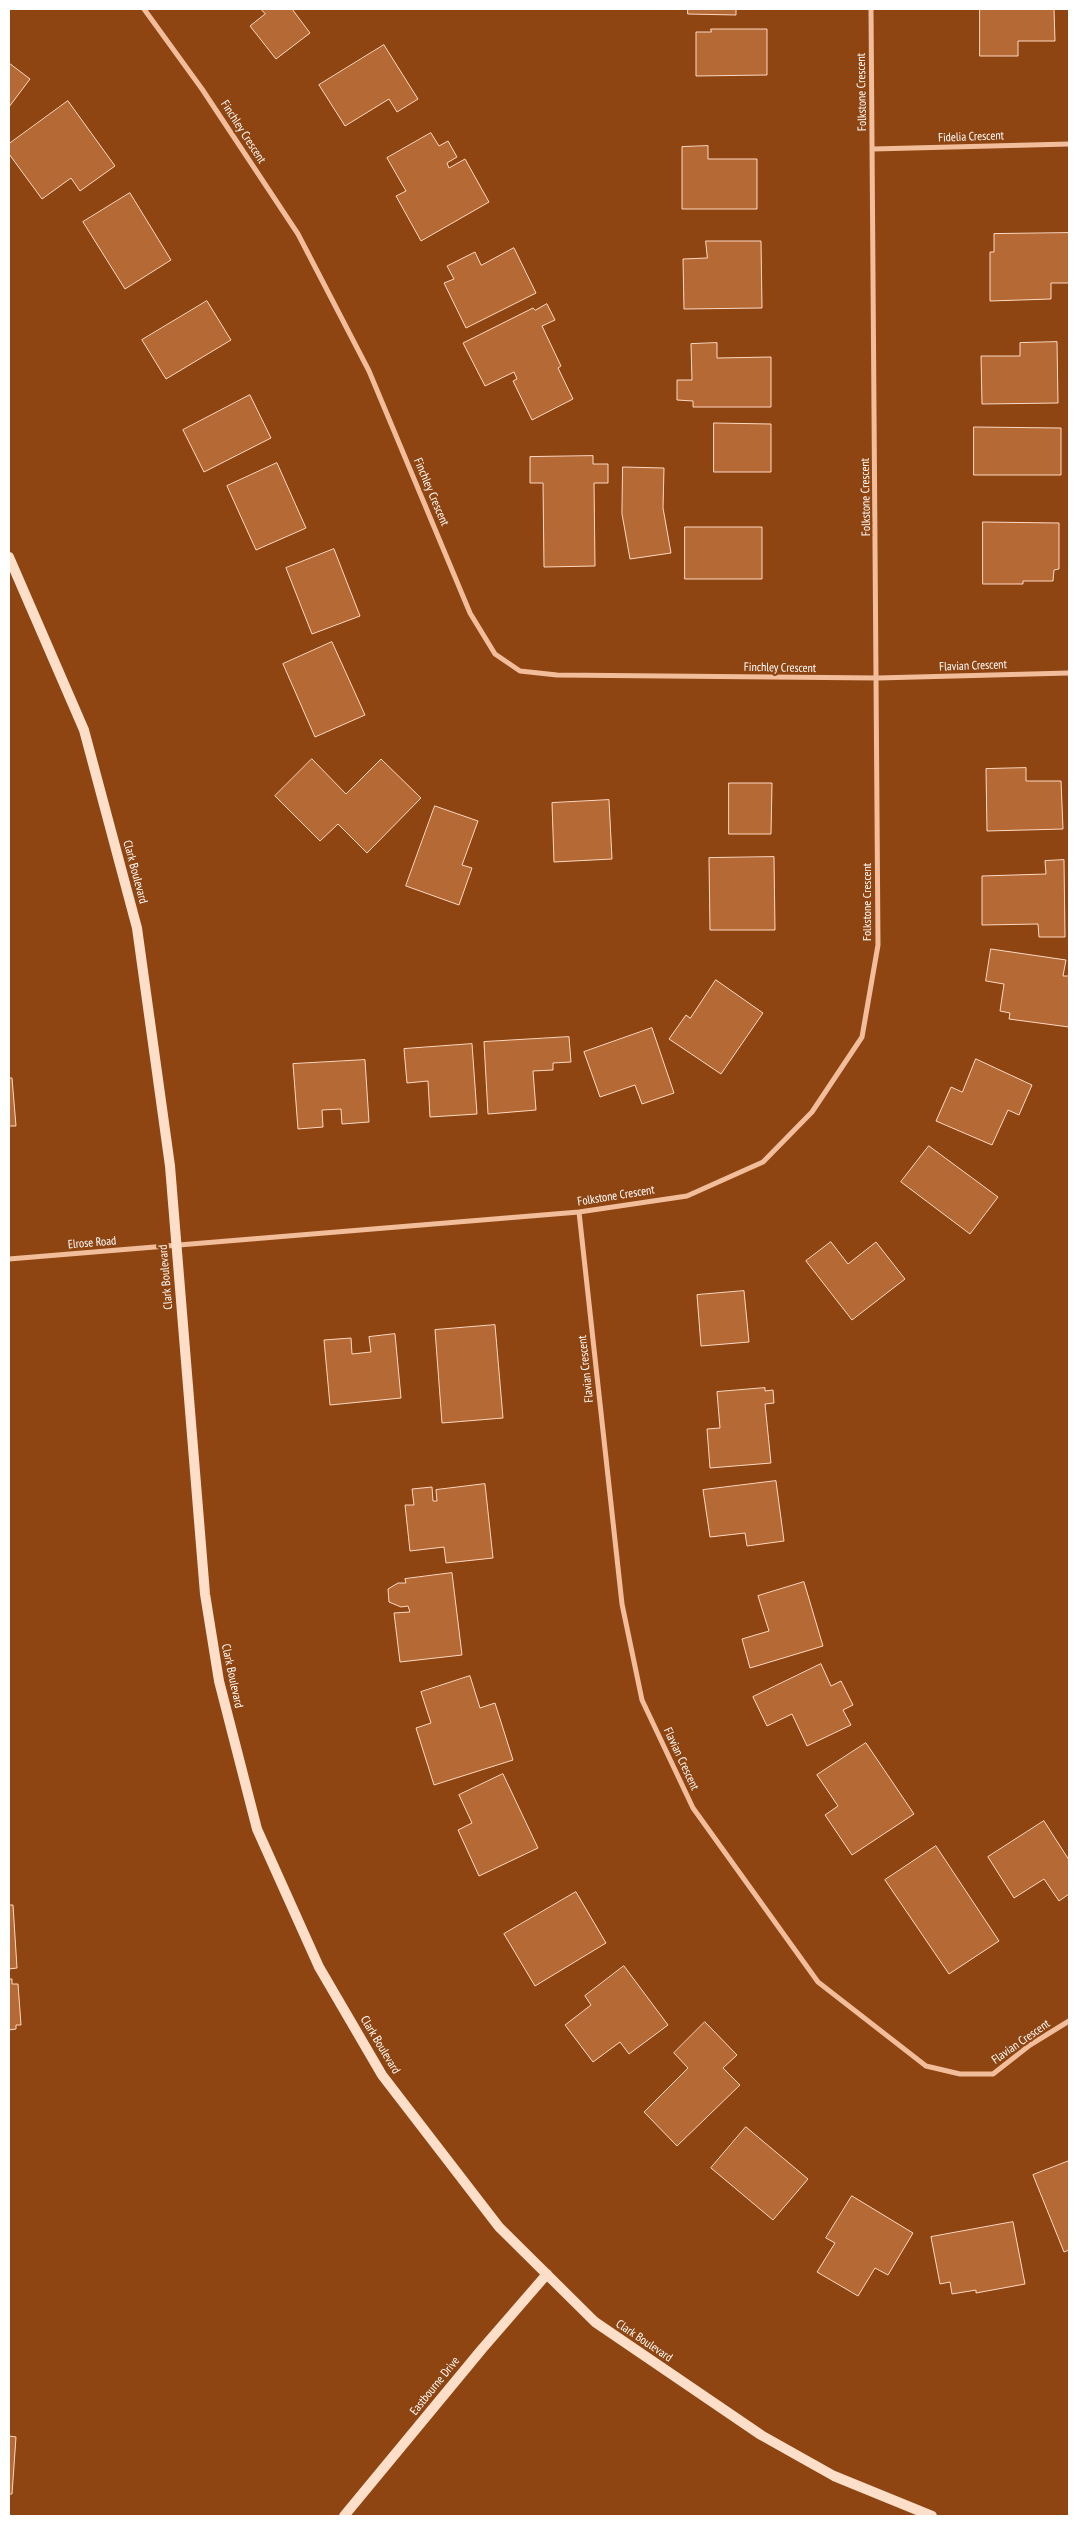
<!DOCTYPE html>
<style>
body{margin:0}
#map{position:relative;width:1078px;height:2525px;overflow:hidden;background:#8e4512;font-family:"PT Sans Narrow",sans-serif}
canvas{display:block}
.frame{position:absolute;inset:0;border:10px solid #fff;pointer-events:none}
</style>
<div id="map">
<canvas width="1078" height="2525"></canvas>
<div class="frame"></div>
</div>
<script>
const ctx = document.querySelector('canvas').getContext('2d');
ctx.lineJoin = 'round';
function fillPath(path, color) {
  ctx.fillStyle = color;
  ctx.fill(path, 'evenodd');
}
function strokePath(path, color, width, dash) {
  ctx.strokeStyle = color;
  ctx.lineWidth = width;
  ctx.lineCap = dash ? 'butt' : 'round';
  ctx.setLineDash(dash || []);
  ctx.stroke(path);
}
function label(font, color, halo, rows, align = 'center') {
  ctx.font = font + ' "PT Sans Narrow",sans-serif';
  ctx.lineWidth = 4.5;
  ctx.setLineDash([]);
  ctx.textBaseline = 'middle';
  ctx.strokeStyle = halo;
  ctx.fillStyle = color;
  for (const [text, x, y, turn = 0] of rows) {
    ctx.save();
    ctx.translate(x, y);
    ctx.rotate((+turn || 0) * Math.PI / 180);
    ctx.textAlign = isNaN(turn) ? turn : align;
    if (halo) ctx.strokeText(text, 0, 0);
    ctx.fillText(text, 0, 0);
    ctx.restore();
  }
}
const building = new Path2D(`
 M261,9H292L310,33L276,59L250,26L265,14Z
 M688,9H736V15L688,14Z
 M980,9H1054L1055,41H1018V56H980Z
 M711,29H767V75L696,76V32H711Z
 M384,45L418,99L397,112L389,99L345,126L319,85Z
 M9,63L30,79L9,107Z
 M68,101L115,166L80,191L71,178L42,199L9,154V144Z
 M431,133L439,146L448,141L457,157L447,163L449,168L465,159L489,202L421,241L396,196L406,191L387,158Z
 M708,146V159H757V209H682V147Z
 M130,193L171,260L125,289L83,222Z
 M1069,233V283H1051V299L990,301V252H994V234Z
 M706,241H761L762,308L684,309L683,259L707,258Z
 M514,248L536,293L466,328L444,283L454,279L447,266L475,252L481,265Z
 M207,301L231,340L166,379L142,340Z
 M547,304L555,320L542,326L561,366L558,368L573,399L532,420L513,381L517,379L514,372L485,386L463,343L533,308L535,310Z
 M1057,342L1058,403L982,404L981,356H1020V343Z
 M717,343V358L771,357V407H693V401L677,400V380H692L691,344Z
 M250,395L271,438L204,472L183,430Z
 M714,423L771,424V472H714Z
 M974,427L1061,428V475H974Z
 M593,456V464H608V483H594L595,566L544,567L543,483H530V457Z
 M277,463L306,528L256,550L227,486Z
 M623,467L664,468L663,508L671,553L630,559L622,514Z
 M983,522L1059,523V569L1054,570L1053,581H1023V584H983Z
 M685,527H762V579H685Z
 M334,549L360,616L312,634L286,568Z
 M332,642L365,715L315,737L283,664Z
 M312,759L346,794L381,759L421,798L367,853L338,824L320,841L275,796Z
 M1026,768V781H1061L1063,829L987,831L986,769Z
 M729,783H772L771,834H729Z
 M609,800L612,859L554,862L552,803Z
 M435,806L478,821L462,865L472,868L459,905L406,886Z
 M774,857L775,930H710L709,858Z
 M1064,860L1065,937H1039L1038,924L982,925V876L1046,874L1045,861Z
 M991,949L1066,960L1063,976H1069V1027L1009,1019L1010,1013L1000,1011L1004,984L986,981Z
 M716,980L763,1013L721,1074L669,1039L686,1015L690,1018Z
 M652,1028L674,1093L642,1104L635,1085L600,1097L584,1052Z
 M569,1037L571,1062L553,1063V1070L533,1071L536,1110L488,1114L484,1042Z
 M472,1044L477,1114L430,1117L428,1081L407,1083L404,1049Z
 M976,1059L1032,1085L1019,1115L1008,1110L992,1145L936,1121L951,1087L962,1092Z
 M365,1060L369,1122L342,1124L341,1109L322,1110L323,1127L298,1129L293,1064Z
 M9,1078H12L16,1126H9Z
 M929,1146L998,1197L970,1234L901,1182Z
 M831,1242L848,1264L876,1242L905,1279L852,1320L806,1261Z
 M744,1291L749,1342L701,1346L697,1295Z
 M495,1325L503,1418L442,1423L435,1330Z
 M395,1334L401,1398L330,1405L324,1340L351,1338L352,1354L371,1352L369,1337Z
 M765,1388V1391L773,1390L774,1403L765,1404L771,1463L710,1468L707,1429L720,1428L717,1392Z
 M776,1481L784,1541L747,1546L745,1533L710,1537L703,1490Z
 M485,1484L493,1558L446,1563L444,1547L410,1551L405,1505H414L412,1489L432,1487L433,1501H437L436,1490Z
 M452,1573L462,1655L400,1662L394,1613L410,1612L408,1606L401,1607L389,1602L388,1589L398,1583H406L405,1579Z
 M804,1582L823,1646L750,1668L742,1639L769,1631L758,1596Z
 M821,1664L831,1686L841,1681L853,1705L843,1710L851,1725L807,1746L792,1714L767,1726L753,1697Z
 M470,1676L480,1708L495,1703L513,1760L434,1785L416,1728L431,1723L421,1692Z
 M866,1743L914,1814L852,1855L825,1815L838,1806L817,1775Z
 M503,1774L538,1848L479,1876L458,1830L472,1823L459,1795Z
 M1044,1821L1069,1860V1894L1059,1901L1044,1879L1014,1898L988,1857Z
 M936,1846L999,1941L949,1974L885,1880Z
 M576,1892L606,1943L535,1986L504,1934Z
 M9,1905H13L17,1968L9,1969Z
 M624,1966L668,2025L629,2054L620,2042L593,2062L565,2025L591,2005L585,1996Z
 M9,1979H12V1984H18L21,2025H16V2029L9,2030Z
 M705,2022L737,2055L723,2068L740,2085L677,2146L644,2112L688,2068L674,2053Z
 M746,2127L808,2179L773,2220L711,2168Z
 M1069,2161V2250L1064,2252L1033,2175Z
 M852,2196L913,2233L888,2275L875,2268L858,2296L817,2272L835,2243L826,2238Z
 M1013,2222L1025,2284L976,2293V2290L952,2294L950,2282L940,2284L931,2237Z
 M9,2436L16,2437L12,2494H9Z`);
const street = new Path2D(`
 M144,9L202,89L298,234L369,371L470,613L495,654L520,671L557,675L878,678L1069,673
 M873,149L1069,144
 M579,1212L622,1604L642,1700L693,1808L818,1982L926,2066L960,2074H993L1030,2045L1069,2021
 M9,1259L579,1212L687,1196L763,1162L812,1112L862,1037L878,945L871,9`);
const secondary = new Path2D(`
 M9,557L84,730L137,928L170,1166L205,1594L219,1681L257,1829L319,1967L382,2075L499,2227L595,2322L761,2435L834,2476L932,2516
 M344,2516L482,2349L547,2274`);
const streetNames = [
 ["Folkstone Crescent",862,92,-91],
 ["Finchley Crescent",243,132,57],
 ["Fidelia Crescent",971,137,-2],
 ["Finchley Crescent",431,492,67],
 ["Folkstone Crescent",866,497,-91],
 ["Flavian Crescent",973,666,-2],
 ["Finchley Crescent",780,668,1],
 ["Clark Boulevard",135,872,75],
 ["Folkstone Crescent",868,902,-90],
 ["Folkstone Crescent",616,1196,-9],
 ["Elrose Road",92,1243,-5],
 ["Clark Boulevard",166,1277,-95],
 ["Flavian Crescent",586,1369,-96],
 ["Clark Boulevard",232,1676,78],
 ["Flavian Crescent",681,1759,65],
 ["Flavian Crescent",1021,2042,-35],
 ["Clark Boulevard",380,2045,59],
 ["Clark Boulevard",644,2341,34],
 ["Eastbourne Drive",435,2386,-51]
];
fillPath(building, '#b56935');
strokePath(building, '#fdd9c2', 1);
strokePath(street, '#f2bd9b', 5);
strokePath(secondary, '#fcdec9', 10);
label('12px', '#fff', '#8e4512', streetNames);
</script>
